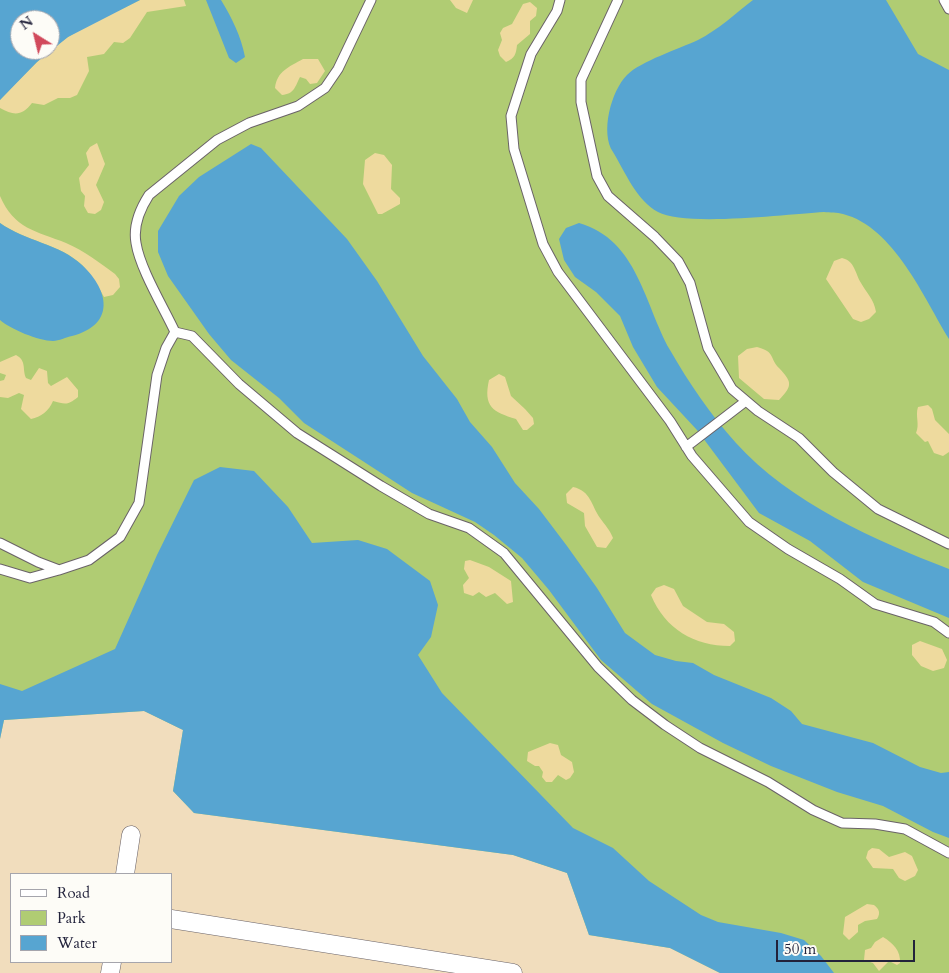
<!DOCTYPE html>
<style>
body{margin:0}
#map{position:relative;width:949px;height:973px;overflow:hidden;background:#f1ddbd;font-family:Cardo,serif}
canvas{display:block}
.legend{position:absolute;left:10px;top:873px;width:162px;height:90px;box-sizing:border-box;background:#fdfcf7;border:1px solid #a5a5ac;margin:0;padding:6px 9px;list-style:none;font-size:15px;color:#22223b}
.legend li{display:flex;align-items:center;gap:10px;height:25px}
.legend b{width:25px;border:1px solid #a5a5ac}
.north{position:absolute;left:10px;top:10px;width:50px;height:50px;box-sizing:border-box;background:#fdfcf7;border:1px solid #a5a5ac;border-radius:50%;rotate:324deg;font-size:14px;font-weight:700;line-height:20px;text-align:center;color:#22223b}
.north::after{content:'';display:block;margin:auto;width:18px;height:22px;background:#d1495b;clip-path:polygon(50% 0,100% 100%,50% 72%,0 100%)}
.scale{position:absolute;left:776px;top:940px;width:139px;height:22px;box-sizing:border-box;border:2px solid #22223b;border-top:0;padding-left:6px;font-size:15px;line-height:18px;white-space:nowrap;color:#22223b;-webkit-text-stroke:4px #fdfcf7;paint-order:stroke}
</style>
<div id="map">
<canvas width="949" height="973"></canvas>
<ul class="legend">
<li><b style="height:6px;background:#fff"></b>Road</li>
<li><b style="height:14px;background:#b0cc73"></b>Park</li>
<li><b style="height:14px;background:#57a5d1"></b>Water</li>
</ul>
<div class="north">N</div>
<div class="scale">50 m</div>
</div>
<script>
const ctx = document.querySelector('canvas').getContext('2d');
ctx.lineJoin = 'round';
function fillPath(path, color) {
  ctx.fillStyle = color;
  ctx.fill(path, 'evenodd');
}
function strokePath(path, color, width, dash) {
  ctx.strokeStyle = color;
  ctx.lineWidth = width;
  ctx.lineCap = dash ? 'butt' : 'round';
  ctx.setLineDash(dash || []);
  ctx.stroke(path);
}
const green = new Path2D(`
 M0,0H949V973H720L670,948L589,935L567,873L513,855L194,813L173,791L183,730L144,711L4,720L0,739ZM20,20H50V50H20Z`);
const sand = new Path2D(`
 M140,0H184L186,6L147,12L130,38L123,43L114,42L104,54L87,57L89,71L77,95L70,98H58L44,105L32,103C22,116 14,116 0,108V100C21,78 42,54 68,37C90,23 116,12 140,0Z
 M450,0H473L467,13L456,8Z
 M530,2L537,8L536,16L530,21V34L517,45C516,54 515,58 506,62L500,56L498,50L502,40L500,33L503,28L512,24L523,4Z
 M303,59H318L325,71L317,83L310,84L306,79L300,77C295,87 294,94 282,95L275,88C277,71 289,67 303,59Z
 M97,143L105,164L96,185L104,202L101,210L95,214L88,213L84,206L85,196L81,191L79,178L89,165L86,153L90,147Z
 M375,153L384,155L392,165L391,189L400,198V204L382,214H378L363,184L365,160Z
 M0,196C14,229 36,231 66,243C83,250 100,263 115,274L119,279L120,287L113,295L104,297C98,286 91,274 82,265C60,244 25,241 0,223Z
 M842,258C855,261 855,273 861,283C867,294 874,299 876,312L869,319L861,322L853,319L826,279L834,261Z
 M757,347C776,352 769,358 779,368C791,381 794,385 779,400L764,399L739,378L738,356L747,349Z
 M16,355C27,361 22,369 26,378L31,380L39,368L47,371L48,383L51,386L67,377L78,390V397C67,406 65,404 53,401C49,411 41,417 31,419L21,409L24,395L19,393L8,398L0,397V381L4,380L6,375L0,373V362Z
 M499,374L505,377L511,396L525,409L533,418L534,424L527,430H523L516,419C493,412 483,407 489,380Z
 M928,405L932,409L935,420L949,434V452L943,456L934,453L928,441L925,442L916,433C920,424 915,416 918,407Z
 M573,487C591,491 591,505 600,518C605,525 610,530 613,538L606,548L597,547L585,526L584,513L567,503L566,494Z
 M470,560L489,567L511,581L513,602L507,604L495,593L486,597L479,592L473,596L464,593L463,585L469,578L464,569L465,561Z
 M664,585L674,589L683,606L707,622L724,624L734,632L735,641L730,646C694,646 665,629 651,595L656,588Z
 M920,641L942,649L947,660L944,668L933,671L921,666L912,655V645Z
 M550,743L558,745L561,755L572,762L574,772L570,778L566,780L558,775L552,782H546L542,777L543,772L539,766H535L527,761L528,752Z
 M872,848L879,849L889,857L905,852L912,856L918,870L915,876L905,881L899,878L893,869L873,868L866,858L868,851Z
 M867,904L874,905C879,909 881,913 877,919L865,921L858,925V932L849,940L843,934L845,917Z
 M883,937C893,943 901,951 900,963L897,965L889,961L879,971L873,963L864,960L865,950L871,948L875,942Z`);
const water = new Path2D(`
 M0,0H140L68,37L37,62L0,100ZM20,20H50V50H20Z
 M206,0H221C232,18 241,36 245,57L236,63L229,58Z
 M753,0H886L918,54L949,70V339C924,298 894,227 843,214C837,212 830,213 824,212C789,214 684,227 658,212C637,201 625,172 613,152C600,133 611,91 627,75C641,61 679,49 698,40C718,30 736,13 753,0Z
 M251,144L261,148L347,239L377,281L423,356L457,399L470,422L492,447L515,483L539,509L567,546L597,588L625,633L655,655L676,661L693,663L714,675L771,698L791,711L802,724L873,743L920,767L941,773L949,772V838L933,832L883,806L837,792L771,766L723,743L652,704L601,660L549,590L522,558L494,535L475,522L412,493L304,423L279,398L231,360L209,334L168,276L158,252V231L179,196L199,177Z
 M0,223C25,241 60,244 82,265C110,291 115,325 72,336C66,337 59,341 53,341C39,341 10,329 0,320Z
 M579,223C638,240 644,304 670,350C689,383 710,414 736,443C789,502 876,541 949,569V618L863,582L810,541L759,513L697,430L657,387L633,347L620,316L596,292L575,277L564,260L559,239L566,228Z
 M220,467L254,471L288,507L312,543L358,540L387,549L430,581L438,605L431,637L418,655L442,693L573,828L613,848L649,881L701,915L718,922L781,933L804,940L821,956L834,973H720L670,948L589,935L567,873L513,855L194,813L173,791L183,730L144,711L4,720L0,739V684L22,691L115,649L157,555L194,480Z`);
const service = new Path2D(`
 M560,0L557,11L531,54L511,116L514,149L543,244L558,272L670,421L692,456L749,522L788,549L840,579L875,604L934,622L949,633
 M618,0L581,80V102L597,176L608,196L655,237L678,261L690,283L708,348L732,389L758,411L799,438L833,472L878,509L949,544
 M944,0L949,9
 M175,332L192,336L239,384L297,433L381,486L429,514L469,528L504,553L598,667L632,700L665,725L700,748L768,782L813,810L842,823L875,824L905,829L949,853
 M686,447L746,401
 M0,543L38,562L59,570L89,560L120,537L139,503L157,375L166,348L175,332C164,308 140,269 136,243C133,226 140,209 149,195L217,140L249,123L298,106L325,88L338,69L371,0
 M0,569L30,578L59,570`);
const minor = new Path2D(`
 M125,874L131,835
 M171,919L513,973
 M110,973L112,962`);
fillPath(green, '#b0cc73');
fillPath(sand, '#eeda9e');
fillPath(water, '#57a5d1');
strokePath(service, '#6a6368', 11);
strokePath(minor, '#6a6368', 19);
strokePath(service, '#fff', 9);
strokePath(minor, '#fff', 18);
</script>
